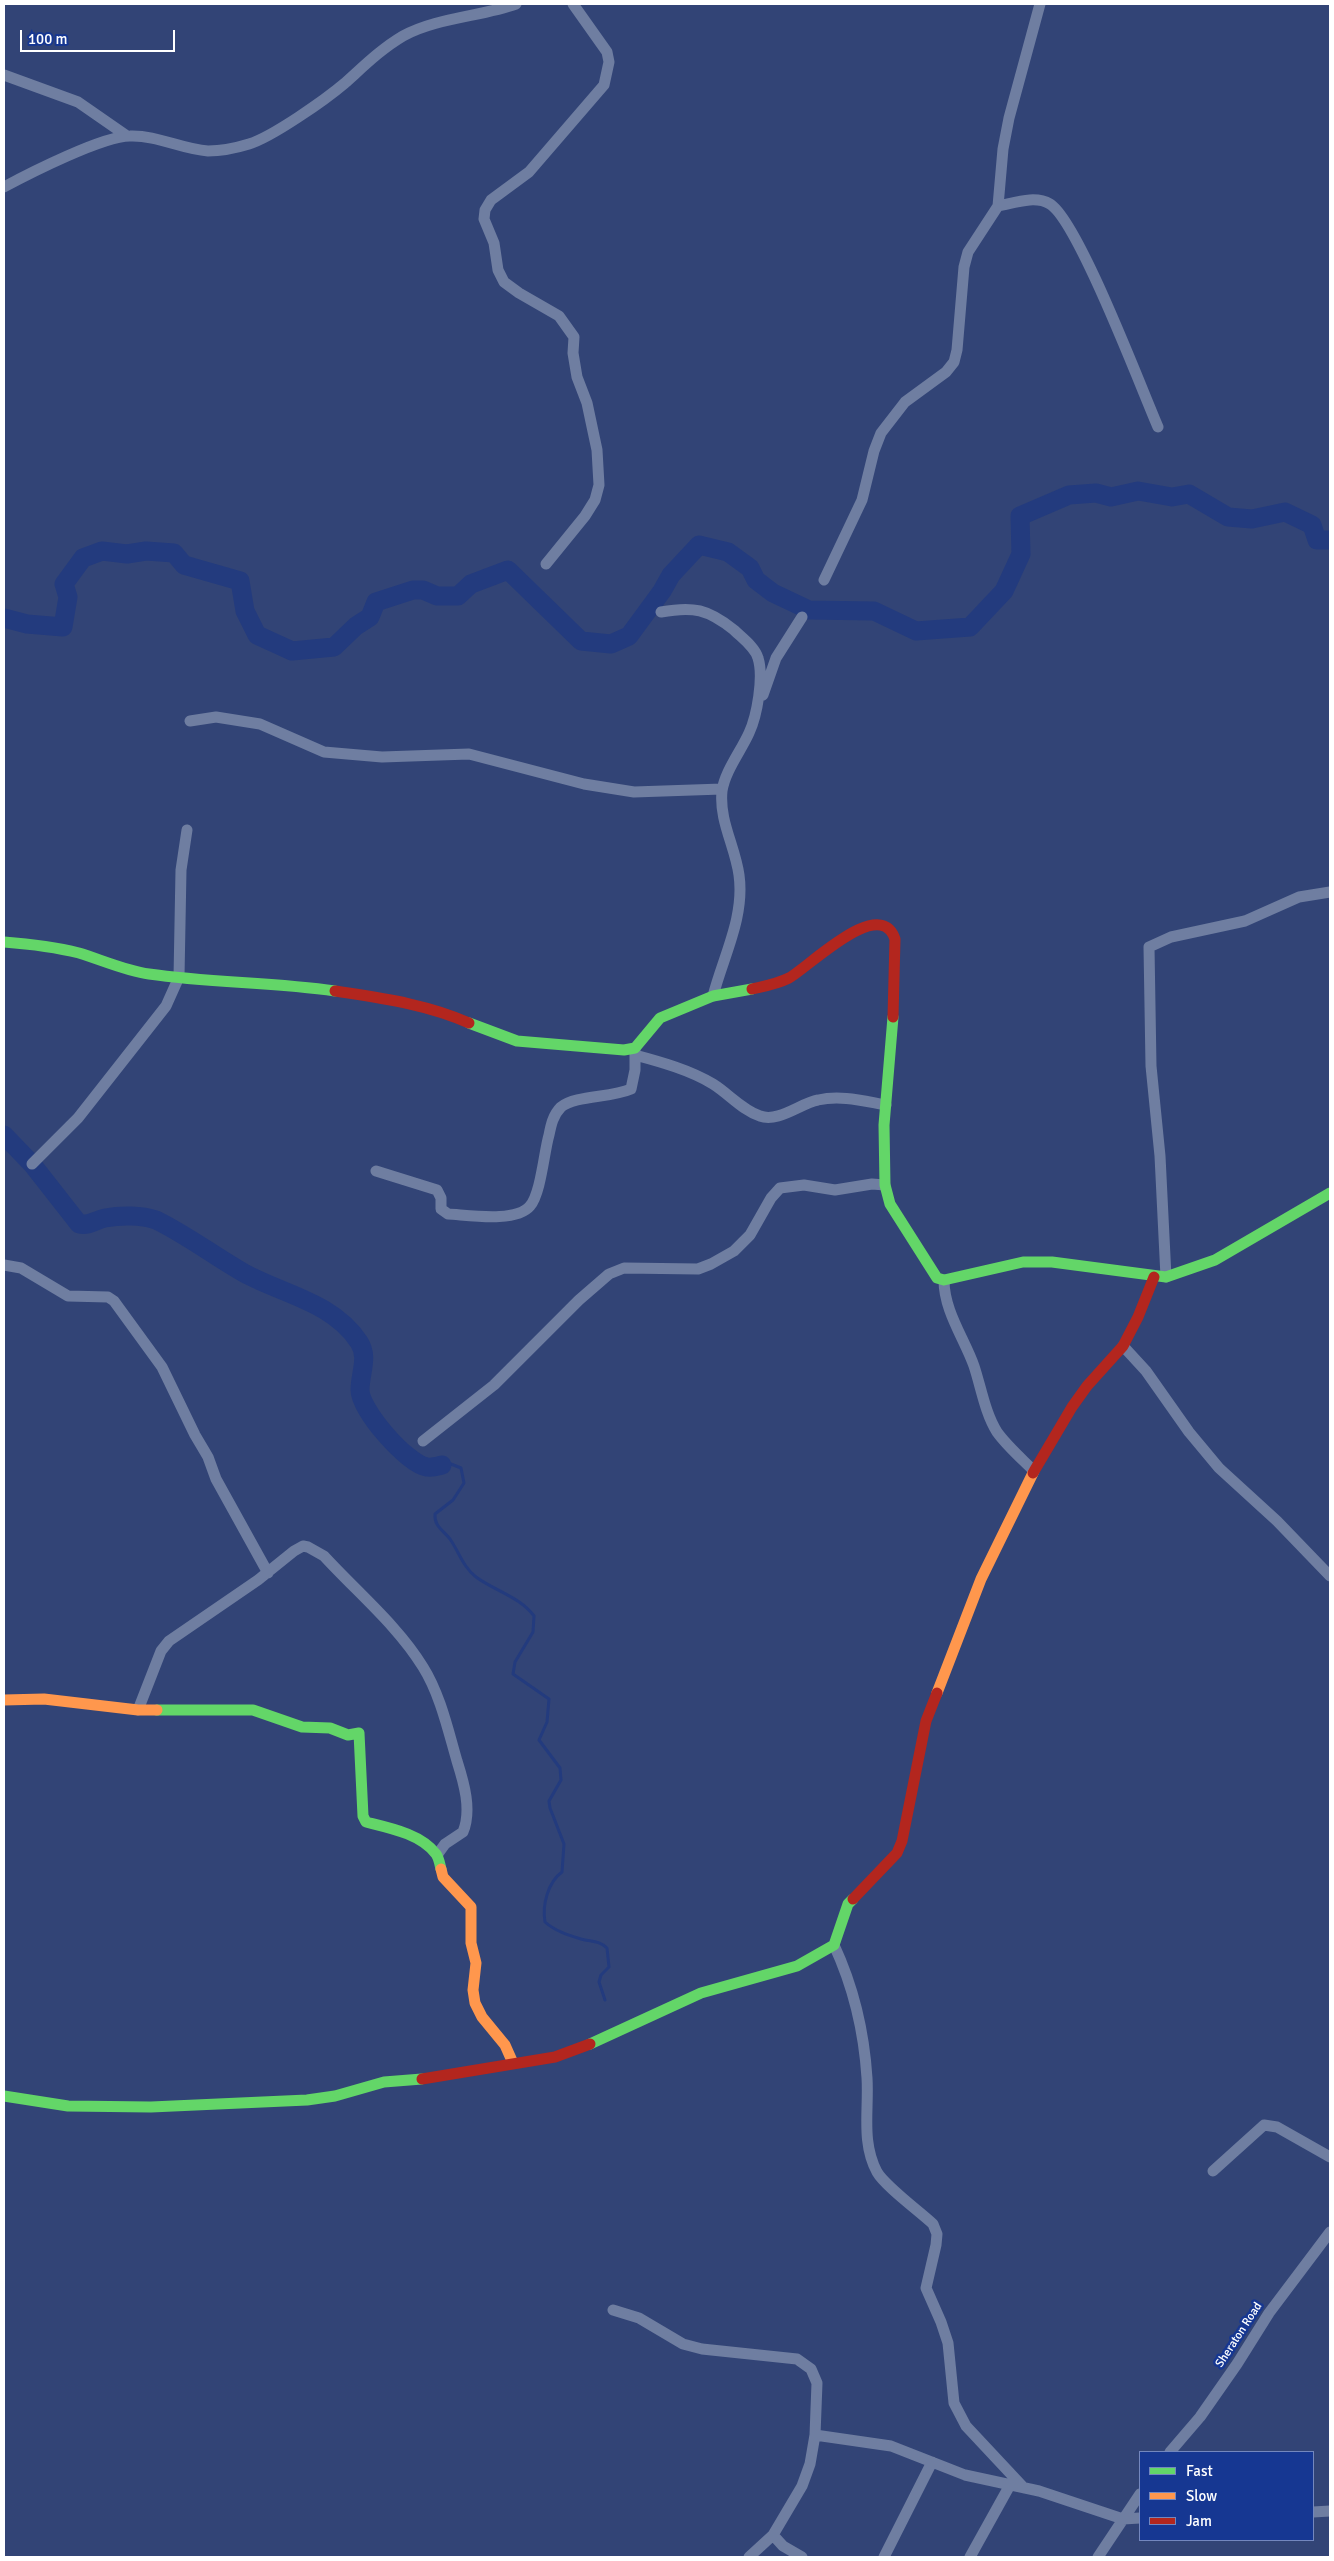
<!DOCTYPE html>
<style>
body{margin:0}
#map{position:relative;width:1334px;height:2561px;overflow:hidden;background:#324476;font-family:Signika,sans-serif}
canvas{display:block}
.frame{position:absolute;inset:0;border:5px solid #fff;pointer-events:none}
.legend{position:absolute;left:1139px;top:2451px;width:175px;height:90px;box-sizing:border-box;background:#163792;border:1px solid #7387be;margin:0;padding:6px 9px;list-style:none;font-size:15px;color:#fff}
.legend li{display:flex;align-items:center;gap:10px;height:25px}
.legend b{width:25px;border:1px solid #7387be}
.scale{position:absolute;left:20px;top:30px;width:155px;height:22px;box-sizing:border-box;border:2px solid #fff;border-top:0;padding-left:6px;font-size:15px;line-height:18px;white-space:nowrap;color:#fff;-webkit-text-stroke:4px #163792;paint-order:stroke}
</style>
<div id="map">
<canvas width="1334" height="2561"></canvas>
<div class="frame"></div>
<ul class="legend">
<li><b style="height:6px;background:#63d668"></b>Fast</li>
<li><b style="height:6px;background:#ff974d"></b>Slow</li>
<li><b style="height:6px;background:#b3261e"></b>Jam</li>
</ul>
<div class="scale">100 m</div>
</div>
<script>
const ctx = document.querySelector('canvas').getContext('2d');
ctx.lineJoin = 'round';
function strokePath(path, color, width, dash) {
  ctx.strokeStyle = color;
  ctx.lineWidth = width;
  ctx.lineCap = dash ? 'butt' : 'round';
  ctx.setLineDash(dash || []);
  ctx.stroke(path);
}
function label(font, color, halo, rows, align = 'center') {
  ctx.font = font + ' Signika,sans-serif';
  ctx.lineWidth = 5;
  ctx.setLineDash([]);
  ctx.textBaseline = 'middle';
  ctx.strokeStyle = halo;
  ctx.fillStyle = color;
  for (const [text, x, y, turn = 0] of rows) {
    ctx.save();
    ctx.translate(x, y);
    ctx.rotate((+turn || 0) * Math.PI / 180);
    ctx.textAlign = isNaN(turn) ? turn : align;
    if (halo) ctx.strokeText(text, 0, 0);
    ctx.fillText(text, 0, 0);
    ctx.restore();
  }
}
const stream = new Path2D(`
 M442,1465L451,1464L461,1468L464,1483L453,1500L435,1514C434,1526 443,1530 450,1539C459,1552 463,1567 476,1577C495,1591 520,1597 534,1616L533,1632L515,1662L513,1674L549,1699L547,1722L539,1740L560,1768L561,1780L549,1801L550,1808L564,1844L562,1872C548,1882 542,1905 545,1922C555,1931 568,1935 581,1939C592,1942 598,1940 607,1948L609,1967L601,1975L599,1982L605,2000`);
const river = new Path2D(`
 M4,618L27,624L63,627L68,597L64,584L83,558L102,551L127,554L146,551L174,553L184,565L240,581L245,611L257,635L292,651L334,647L356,626L370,617L376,602L413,590H423L437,596H458L471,584L508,570L581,641L611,644L629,636L662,591L671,575L699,545L728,552L750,568L756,580L773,593L809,610L874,611L916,631L970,627L1004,591L1021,554L1020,516L1069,495L1096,493L1111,497L1138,491L1172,497L1189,494L1228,517L1252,519L1285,512L1312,525L1317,540H1330
 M4,1135L32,1164L79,1224C90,1226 95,1220 105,1218C121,1215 141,1215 156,1220C187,1235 214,1256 244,1273C282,1294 333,1302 359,1342C369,1357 360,1373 360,1390C360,1410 407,1464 427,1467C432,1468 438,1466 442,1465`);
const street = new Path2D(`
 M4,75L78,102L127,136
 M4,187C30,173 103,136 130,136C157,135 181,149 208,151C221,151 236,148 249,144C272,137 325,100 345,83C364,66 381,49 403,36C435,18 483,16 516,4
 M998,206C1014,203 1035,195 1050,204C1078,221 1141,388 1158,427
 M546,564L585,516L595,500L599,485L597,450L587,403L577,377L573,353L574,337L559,316L519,293L504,282L498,270L494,243L484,219L485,210L491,200L529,172L604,85L609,62L607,52L573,4
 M824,580L862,500L874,451L881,433L905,402L946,372L954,362L957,350L964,267L968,252L998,206L1003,149L1009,118L1040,4
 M661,612C693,606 708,609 734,630C742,638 755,647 758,658C764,677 757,716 749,733C741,751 725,771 722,791C719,821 735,846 739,875C745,917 723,957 713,996
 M763,695L776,658L802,617
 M190,721L216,717L260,724L324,752L382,757L469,754L584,784L634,792L722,789
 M635,1055C661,1062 690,1070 713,1084C729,1094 742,1110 760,1116C778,1123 801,1103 818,1100C841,1095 863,1101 886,1105
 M32,1164L78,1118L166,1006L179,977L181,870L187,830
 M376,1171L437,1190L441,1198V1209L448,1214C468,1215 516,1223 530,1206C541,1193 544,1152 549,1135C551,1125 553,1115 561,1107C576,1095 611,1098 631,1089L635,1070V1048
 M4,1265L21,1268L68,1296L108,1297L114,1301L162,1367L195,1435L208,1457L216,1479L268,1573
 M1166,1277L1160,1156L1151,1066L1149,947L1171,937L1245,921L1299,897L1330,892
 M944,1280C944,1311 964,1338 974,1366C981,1387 985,1413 997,1432C1007,1446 1021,1458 1034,1471
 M1123,1346L1146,1371L1189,1432L1219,1468L1277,1521L1330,1576
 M423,1441L494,1385L579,1300L609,1274L624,1268L698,1269L711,1264L734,1251L750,1235L771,1198L780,1188L804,1185L835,1190L872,1184L885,1185
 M138,1710L161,1651L169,1641L258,1580L294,1551L303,1546L308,1547L324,1556C357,1592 398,1626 423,1667C440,1694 448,1730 457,1761C464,1783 472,1810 463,1832L445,1844L437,1855
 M834,1945C854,1988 864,2031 867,2078C869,2110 861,2142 877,2172C885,2186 919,2211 933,2224L937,2234L936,2245L926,2288L941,2322L948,2343L954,2403L966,2426L1024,2488
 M1213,2171L1264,2125L1277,2127L1330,2157
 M613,2310L639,2318L683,2344L702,2349L797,2359L811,2369L817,2383L815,2435L810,2464L802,2486L773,2535L749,2557
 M815,2435L891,2446L965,2475L1039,2491L1123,2519L1140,2518
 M1170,2452L1200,2417L1237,2364L1269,2313L1330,2232
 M1313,2512L1330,2511
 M773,2535L783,2546L802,2557
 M884,2557L932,2462
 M970,2557L1010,2485
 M1098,2557L1140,2494`);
const fast = new Path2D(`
 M4,942C30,944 55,947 79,953C102,960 126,971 149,974C211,983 274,982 335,991
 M893,1017L884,1125L885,1185L890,1204L937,1278L944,1280L1023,1262H1052L1166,1277L1215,1260L1330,1193
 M469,1023L517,1041L624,1050L635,1048L660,1018L713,996L752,989
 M157,1710H253L302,1727L330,1728L348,1735L359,1733L363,1816L366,1822C390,1828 421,1834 436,1854C439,1858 440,1865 441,1869
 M590,2044L701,1993L797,1966L834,1945L848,1904L853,1899
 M4,2096L68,2106L151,2107L307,2100L335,2096L384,2082L422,2079`);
const slow = new Path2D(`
 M937,1693L981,1579L1033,1473
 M4,1700L44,1699L138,1710H157
 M441,1869L443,1877L471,1907V1943L476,1963L473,1990L475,2003L482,2017L505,2045L513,2063`);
const jam = new Path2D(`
 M752,989C765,986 777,984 789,978C810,966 880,895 895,939L893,1017
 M335,991C380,998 427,1004 469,1023
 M1033,1473L1072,1407L1087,1386L1123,1346L1138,1317L1154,1277
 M853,1899L897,1853L902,1841L926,1721L937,1693
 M422,2079L555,2057L590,2044`);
const streetNames = [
 ["Sheraton Road",1239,2335,-57]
];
strokePath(stream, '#233b7e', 3);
strokePath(river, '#233b7e', 19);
strokePath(street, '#6f7ea1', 11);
strokePath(fast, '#63d668', 11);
strokePath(slow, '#ff974d', 11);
strokePath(jam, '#b3261e', 11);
label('12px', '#fff', '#163792', streetNames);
</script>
